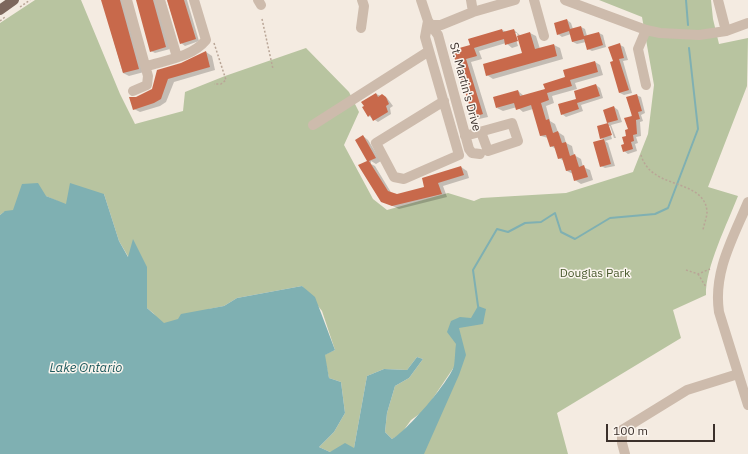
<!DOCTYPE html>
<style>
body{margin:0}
#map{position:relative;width:748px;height:454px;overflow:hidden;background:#f4ebe1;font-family:"IBM Plex Sans",sans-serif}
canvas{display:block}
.scale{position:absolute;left:606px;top:424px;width:109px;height:18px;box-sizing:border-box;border:2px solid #3b302b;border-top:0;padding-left:5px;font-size:12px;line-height:14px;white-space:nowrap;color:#3b302b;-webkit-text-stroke:3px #fbf5ee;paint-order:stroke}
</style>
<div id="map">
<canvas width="748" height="454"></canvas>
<div class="scale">100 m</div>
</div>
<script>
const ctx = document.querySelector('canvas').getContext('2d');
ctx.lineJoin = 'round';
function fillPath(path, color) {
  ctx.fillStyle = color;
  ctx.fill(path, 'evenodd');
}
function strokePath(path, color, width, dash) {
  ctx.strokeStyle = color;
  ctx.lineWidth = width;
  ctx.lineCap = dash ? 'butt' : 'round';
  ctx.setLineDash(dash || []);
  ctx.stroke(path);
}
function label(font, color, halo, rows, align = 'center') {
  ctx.font = font + ' "IBM Plex Sans",sans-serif';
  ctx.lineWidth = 3;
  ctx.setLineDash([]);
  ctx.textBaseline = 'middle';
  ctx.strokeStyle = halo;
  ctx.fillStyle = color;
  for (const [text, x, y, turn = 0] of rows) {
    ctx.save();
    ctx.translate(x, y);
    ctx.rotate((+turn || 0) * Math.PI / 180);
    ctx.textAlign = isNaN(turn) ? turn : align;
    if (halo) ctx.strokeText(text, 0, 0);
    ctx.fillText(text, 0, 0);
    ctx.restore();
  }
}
const green = new Path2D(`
 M35,0H81L120,94L135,124L183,111L185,92L225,76L306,48L349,92L359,112L344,145L373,199L387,210L448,193L474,201L481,198L566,193L633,172L648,134L654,85L642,17L599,0H711L713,19L719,44L748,38L747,86L708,187L738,196C728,222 705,268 706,295L673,310L681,338L557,413L568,454H423L454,367L425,410L411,420L401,434L392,439L385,432L387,413L395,386L409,378L423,359L417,357L407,370L384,369L367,376L354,448L330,452L319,447L334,432L345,413L341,382L329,378L324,355L335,350L322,311L302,286L237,298L224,306L209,309L204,379L153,313L147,308L129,258L119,241L104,194L66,205L46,196L27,213L4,212L0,215V23Z`);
const water = new Path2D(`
 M38,183L46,196L66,204L70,183L104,194L119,241L128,257L133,239L147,267V308L164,323L178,319L181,314L224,306L237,298L302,286L315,297L335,350L325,355L329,378L341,382L345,413L334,432L319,447L330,452L345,443L354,448L367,376L384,369L407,370L417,357L423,359L409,378L395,386L387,413L385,432L392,439C406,432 449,382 454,366C455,360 455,351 456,344L447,332L451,321L460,317L471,318L478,306L486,309L483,324L459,328L466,355L459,375L424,454H0V215L5,211L13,210L22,184Z`);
const shadow = new Path2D(`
 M102,0H124L144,72L129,76L123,73Z
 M137,0H156L170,49L155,53L151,51Z
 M167,0H187L199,41L185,46L181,43Z
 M567,20L571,23L573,29L581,27L585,29L587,36L599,33L603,35L606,47L592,51L588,49L586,42L577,44L573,42L571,34L562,37L558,34Z
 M502,30L507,32L514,30L521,36L530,33L536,36L540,49L554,45L560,48L563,59L493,79L487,75L523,54L517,33H514L518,46L512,48L506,43L479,51L482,59L471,62L488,117L479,119L474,116L453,51L471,46Z
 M620,45L624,47L628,60L623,61L632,93L624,95L620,93L614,62Z
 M206,52L212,56L215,70L174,82L166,102L160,106L140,112L134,109L136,98L153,90L181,64Z
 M595,62L600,65L603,75L575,83L577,89L552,96L554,103L546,106L550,121L555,124L558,132L564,136L566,143L572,146L574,155L581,159L583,167L590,170L593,180L581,184L575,180L573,174L567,171L564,161L559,158L556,149L551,146L548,138L541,136L533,109L523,112L517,107L503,111L497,108L518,91L524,96L546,90Z
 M596,85L600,88L603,98L581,105L583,111L566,117L562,114Z
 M376,94L387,98L393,106L390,108L391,114L378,122L369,116Z
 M636,95L641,97L645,113L641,115L643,121L640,122L641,136L636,137L638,143L635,144L637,151L628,154L624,151Z
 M614,107L618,110L622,122L611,125L616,138H614L610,126H608L612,139L605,141L608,143L615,166L605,168L601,166L594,143L605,140L601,138L598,127L609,124L607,123Z
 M363,136L368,140L381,161L376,164L371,161V164L375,166L392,194L397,195L426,188L461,167L467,171L469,178L443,186L447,197L399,209L382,201L368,161Z`);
const stream = new Path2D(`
 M686,0L688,25
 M478,306L473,270L497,229L508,232L525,223L541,222L555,213L561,232L575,239L610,218L655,214L668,208L698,129L689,48`);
const building = new Path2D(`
 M101,0H120L139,69L123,73Z
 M136,0H153L166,47L150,52Z
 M167,0H184L196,39L180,44Z
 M567,19L570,29L581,26L584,36L599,32L603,45L587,50L584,39L572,42L569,31L557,35L554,23Z
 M502,29L503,32L514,29L518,41L505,45L504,39L474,48L477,56L466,59L483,114L473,117L452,50L470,45L468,39Z
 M530,32L535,49L554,44L557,56L486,76L483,64L522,53L517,36Z
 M620,43L624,58L619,59L629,90L619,93L610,62L613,61L608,47Z
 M206,51L210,67L168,79L161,99L154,103L133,110L129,97H136L152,89L157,70L181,63Z
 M595,61L598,72L570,80L572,86L547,93L549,100L541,103L546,120L549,119L553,133L558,131L562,143L566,142L570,156L575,154L579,167L584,165L588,177L574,181L571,170L566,171L562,158L558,159L554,146L550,147L546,135L540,136L531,105L516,110L514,103L496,108L493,97L518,90L520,96L545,89L543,84L565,77L563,70Z
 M596,84L600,96L577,103L579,109L561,115L558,104L576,99L574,91Z
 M376,93L378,97L382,94L386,97L389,104L386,106L388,112L373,121L370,115L368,117L362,107L364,106L361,102Z
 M637,94L642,111L638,112L640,119L636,120L637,134L633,135L634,141L631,142L633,149L623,152L621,145L624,144L622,137L626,136L625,130L628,129L624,118L632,116L626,97Z
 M614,106L618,120L607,123L603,110Z
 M608,123L612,135L600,139L597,126Z
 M363,135L376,158L369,161L388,191L397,194L424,187L422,178L461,166L464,175L438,183L442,194L392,206L381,202L358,165L367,161L355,140Z
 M604,139L611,164L600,167L593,142Z`);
const path = new Path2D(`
 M20,7L30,0
 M262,19L273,69
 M0,21L5,17
 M214,43L226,80L221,84H214
 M641,155C643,162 648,170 655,174C671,186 706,186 707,212C707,217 704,224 703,230
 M686,270L698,274L710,269
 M698,274L706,287`);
const minor = new Path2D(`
 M127,0L148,76L147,85L133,91
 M160,0L177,57
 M258,0L261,5
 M421,0L428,21L438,35L469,149L472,153L480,154
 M471,0L473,12
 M534,0L544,36
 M565,0L646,30L660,33L699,35L726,31L748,23
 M718,0L726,31
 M428,21L425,37L459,155L404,179L394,177L376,143L444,101
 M432,25H441L473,12L515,0
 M361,28L364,6L362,0
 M646,30L638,49L646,85
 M147,66C167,60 192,57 206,40L194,0
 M313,125L429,51
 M465,136L512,123L518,141L488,151L481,132
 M748,202C733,238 713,272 719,312L748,405
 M625,454L622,443V430L687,390L738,374`);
const major = new Path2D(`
 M0,10L14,0`);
const streetNames = [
 ["St. Martin's Drive",465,87,75]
];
const parkNames = [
 ["Douglas Park",595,274]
];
const waterNames = [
 ["Lake Ontario",86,368]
];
fillPath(green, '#b8c4a0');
fillPath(water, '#7fb0b2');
fillPath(shadow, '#0003');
strokePath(stream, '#7fb0b2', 2);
fillPath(building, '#c8694b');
strokePath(path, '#b9a596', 1.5, [2, 2]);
strokePath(minor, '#cdbbac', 10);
strokePath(major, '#7d675c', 10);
label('12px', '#3b302b', '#fbf5ee', streetNames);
label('12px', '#4a5a2e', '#fbf5ee', parkNames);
label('italic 13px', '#1f5a5e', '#fbf5ee', waterNames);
</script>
